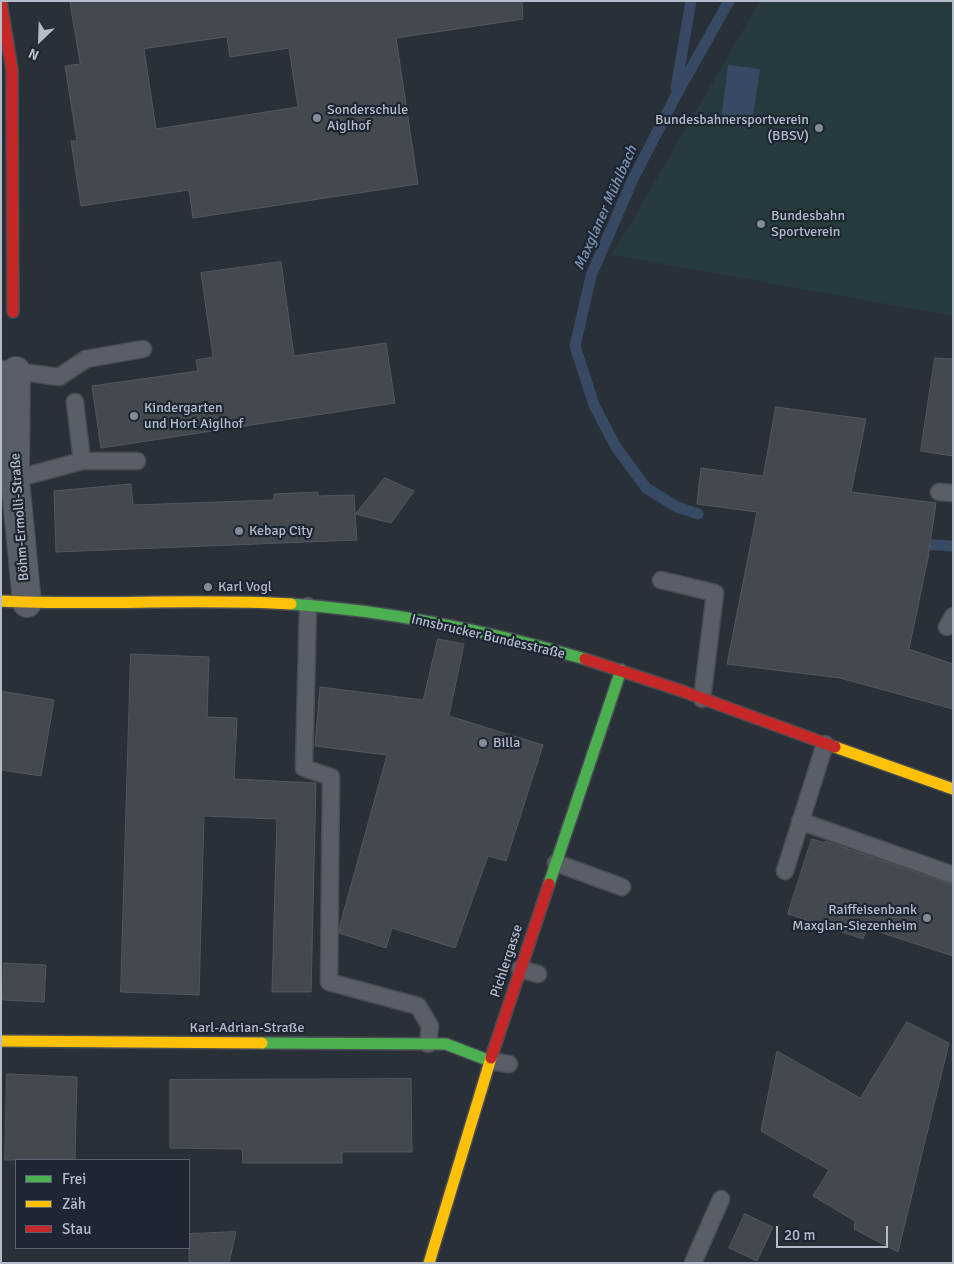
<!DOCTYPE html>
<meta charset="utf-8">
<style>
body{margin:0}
#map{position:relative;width:954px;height:1264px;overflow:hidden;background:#2a3038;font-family:Signika,sans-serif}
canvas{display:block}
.frame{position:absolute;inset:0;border:2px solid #b4bcc9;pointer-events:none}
.legend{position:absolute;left:15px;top:1159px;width:175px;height:90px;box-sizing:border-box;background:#1d2633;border:1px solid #59626f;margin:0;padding:6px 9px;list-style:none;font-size:15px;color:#b4bcc9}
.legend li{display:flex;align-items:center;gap:10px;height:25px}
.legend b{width:25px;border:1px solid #59626f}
.north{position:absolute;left:15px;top:15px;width:50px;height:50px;-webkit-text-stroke:4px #1d2633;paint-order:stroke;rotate:204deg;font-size:14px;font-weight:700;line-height:20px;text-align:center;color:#b4bcc9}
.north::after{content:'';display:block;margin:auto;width:18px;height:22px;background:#b4bcc9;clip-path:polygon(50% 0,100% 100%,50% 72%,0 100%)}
.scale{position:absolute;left:776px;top:1226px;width:112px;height:22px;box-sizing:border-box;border:2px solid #b4bcc9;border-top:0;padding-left:6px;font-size:15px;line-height:18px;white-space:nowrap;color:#b4bcc9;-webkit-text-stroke:4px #1d2633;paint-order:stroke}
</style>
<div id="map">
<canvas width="954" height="1264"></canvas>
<div class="frame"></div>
<ul class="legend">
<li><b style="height:6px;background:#4caf50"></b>Frei</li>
<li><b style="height:6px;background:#ffc107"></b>Zäh</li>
<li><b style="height:6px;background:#c62828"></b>Stau</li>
</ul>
<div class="north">N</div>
<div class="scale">20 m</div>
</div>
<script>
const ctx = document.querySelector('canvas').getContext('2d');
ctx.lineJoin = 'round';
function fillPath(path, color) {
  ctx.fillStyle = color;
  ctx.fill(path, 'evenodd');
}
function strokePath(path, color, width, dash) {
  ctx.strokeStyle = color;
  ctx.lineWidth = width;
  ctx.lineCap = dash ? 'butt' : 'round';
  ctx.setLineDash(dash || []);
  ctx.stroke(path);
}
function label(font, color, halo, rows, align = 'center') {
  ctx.font = font + ' Signika,sans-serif';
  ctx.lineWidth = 4.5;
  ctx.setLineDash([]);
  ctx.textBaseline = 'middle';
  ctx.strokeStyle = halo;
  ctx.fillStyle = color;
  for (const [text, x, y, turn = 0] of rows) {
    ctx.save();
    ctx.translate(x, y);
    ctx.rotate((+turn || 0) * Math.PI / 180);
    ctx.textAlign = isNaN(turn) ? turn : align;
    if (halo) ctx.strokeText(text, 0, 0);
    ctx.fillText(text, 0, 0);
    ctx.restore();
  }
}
const green = new Path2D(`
 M760,1H953V316L612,255Z`);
const water = new Path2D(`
 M728,65L760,69L752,123L721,119Z`);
const stream = new Path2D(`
 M676,88L691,1
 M698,514L677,507L646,488L616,447L594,405L575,346L591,276L632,181L674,99L729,1
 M915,544L953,546`);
const building = new Path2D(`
 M70,1H522L523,19L396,38L418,184L193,218L189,190L81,206L71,141H77L65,66L80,64ZM227,37L230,57L289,48L298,107L156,129L144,49Z
 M281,262L294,356L386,343L395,403L101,448L92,386L198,371L196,360L213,357L201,273Z
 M935,358L953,359V456L921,451Z
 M776,407L866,419L851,492L936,503L928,558L909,649L953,664V709L840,678L727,664L757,512L697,504L701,468L763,476Z
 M385,478L414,491L391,523L355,514L357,540L56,552L54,491L131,484L133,505L274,500V494L318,492V496L354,495L355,514Z
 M438,639L464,644L449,716L543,745L506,861L488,856L455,948L392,928L386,948L339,933L340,925L387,755L315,746L320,687L423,700Z
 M131,654L209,657L207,717L237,718L234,779L316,783L311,992H272L277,819L204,816L199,995L121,992Z
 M1,691L54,700L41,776L1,770Z
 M812,839L825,843V841L953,885V956L867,928L863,939L788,914Z
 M4,963L46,965L44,1002L3,1000Z
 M907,1022L949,1043L898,1252L854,1229L855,1221L813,1196L829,1170L761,1131L777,1051L860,1098Z
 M7,1074L77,1077L75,1160H5Z
 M411,1079L412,1152H342V1163H243L242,1149L170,1148V1080Z
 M745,1214L773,1227L757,1261L729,1248Z
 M236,1232L229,1263H189V1234Z`);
const lane = new Path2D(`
 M1,369L59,377L86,359L143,349
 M75,402L82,461
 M15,479L82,461H137
 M939,492L953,493
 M661,580L715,593L702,699
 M308,606L304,768L331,777L329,982L418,1006L430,1026L428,1044
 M947,627L953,616
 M800,821L953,875
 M556,863L622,887
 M785,871L825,744
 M520,969L538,974
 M490,1061L509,1064
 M693,1263L721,1199`);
const street = new Path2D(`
 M16,371L15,479L27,603`);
const fast = new Path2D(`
 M291,604C391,611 489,631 585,659
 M549,884L621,670
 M262,1043L446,1044L490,1061`);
const slow = new Path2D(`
 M1,601C98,606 194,598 291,604
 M835,747L953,789
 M1,1041L262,1043
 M429,1263L491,1058`);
const jam = new Path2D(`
 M1,2L12,70L13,312
 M585,659L682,691L835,747
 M491,1058L549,884`);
const markers = [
 [317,118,5,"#848b96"],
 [819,128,5,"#848b96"],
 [761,224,5,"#848b96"],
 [134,416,5,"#848b96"],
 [239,531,5,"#848b96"],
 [208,587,5,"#848b96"],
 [483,743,5,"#848b96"],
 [927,918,5,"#848b96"]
];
const poiNames = [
 ["Sonderschule",327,110],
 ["Aiglhof",327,126],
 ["Bundesbahnersportverein",809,120,"right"],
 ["(BBSV)",809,136,"right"],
 ["Bundesbahn",771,216],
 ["Sportverein",771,232],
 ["Kindergarten",144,408],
 ["und Hort Aiglhof",144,424],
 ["Kebap City",249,531],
 ["Karl Vogl",218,587],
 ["Billa",493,743],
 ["Raiffeisenbank",917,910,"right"],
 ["Maxglan-Siezenheim",917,926,"right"]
];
const streetNames = [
 ["Böhm-Ermolli-Straße",20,517,-94],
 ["Innsbrucker Bundesstraße",488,637,13],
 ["Pichlergasse",507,961,-72],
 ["Karl-Adrian-Straße",247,1028]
];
const waterNames = [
 ["Maxglaner Mühlbach",606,208,-66]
];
fillPath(green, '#273a3e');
fillPath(water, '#384963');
strokePath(stream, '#384963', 11);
fillPath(building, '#444950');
strokePath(building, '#52575f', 1);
strokePath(lane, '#484c53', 19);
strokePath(street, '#484c53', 30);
strokePath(fast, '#484c53', 14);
strokePath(slow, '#484c53', 14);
strokePath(jam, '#484c53', 14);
strokePath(lane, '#5a5e66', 16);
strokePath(street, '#5a5e66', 28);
strokePath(fast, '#4caf50', 11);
strokePath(slow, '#ffc107', 11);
strokePath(jam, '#c62828', 11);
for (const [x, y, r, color] of markers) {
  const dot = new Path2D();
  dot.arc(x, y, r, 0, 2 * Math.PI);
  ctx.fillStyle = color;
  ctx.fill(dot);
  strokePath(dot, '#1d2633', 2);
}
label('14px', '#b4bcc9', '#1d2633', poiNames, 'left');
label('14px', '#b4bcc9', '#1d2633', streetNames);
label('italic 15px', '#7c92b1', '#1d2633', waterNames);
</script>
